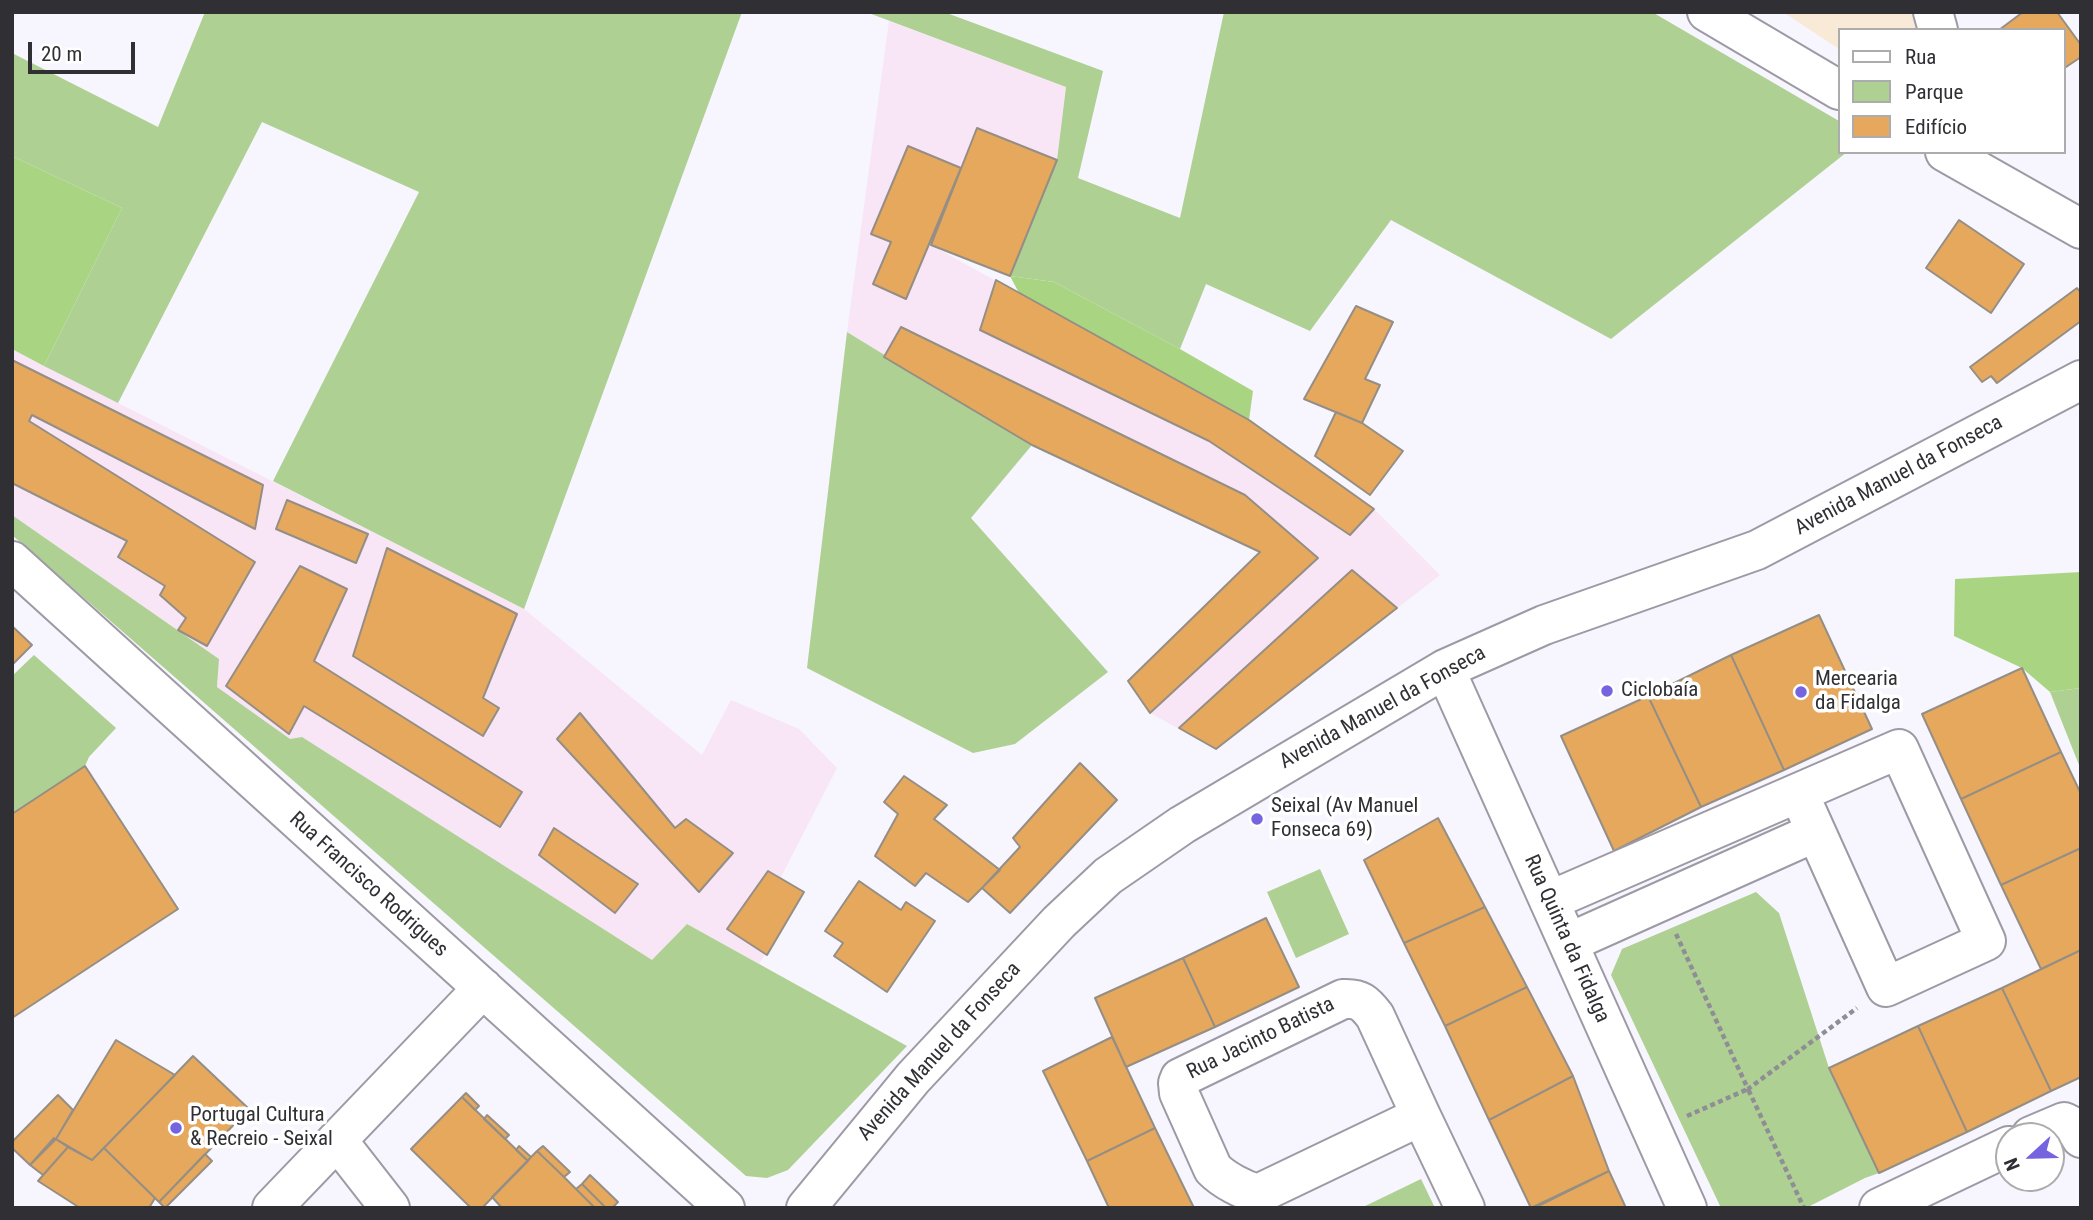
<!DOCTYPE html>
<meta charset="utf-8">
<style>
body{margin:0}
#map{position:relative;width:2093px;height:1220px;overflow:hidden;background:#f7f5fe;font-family:"Roboto Condensed",sans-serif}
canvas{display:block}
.frame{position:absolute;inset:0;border:14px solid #302f33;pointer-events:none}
.legend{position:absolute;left:1838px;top:28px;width:228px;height:126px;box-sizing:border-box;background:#fff;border:2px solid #acacad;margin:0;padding:9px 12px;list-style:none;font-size:21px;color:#302f33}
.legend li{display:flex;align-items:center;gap:14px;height:35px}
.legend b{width:35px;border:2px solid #acacad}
.north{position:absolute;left:1995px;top:1122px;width:70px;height:70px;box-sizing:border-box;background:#fff;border:2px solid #acacad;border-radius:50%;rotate:248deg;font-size:19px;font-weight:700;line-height:28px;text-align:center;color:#302f33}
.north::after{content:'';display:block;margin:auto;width:24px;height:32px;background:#7564df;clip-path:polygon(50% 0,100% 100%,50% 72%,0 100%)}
.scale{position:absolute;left:28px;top:42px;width:107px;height:32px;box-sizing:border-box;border:4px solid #302f33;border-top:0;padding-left:9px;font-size:21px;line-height:24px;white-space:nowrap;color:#302f33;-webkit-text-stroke:5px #fff;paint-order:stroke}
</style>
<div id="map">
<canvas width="2093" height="1220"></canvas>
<div class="frame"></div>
<ul class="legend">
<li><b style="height:9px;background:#fff"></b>Rua</li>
<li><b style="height:19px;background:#afd093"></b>Parque</li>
<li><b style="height:19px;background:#e6a85c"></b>Edifício</li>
</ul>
<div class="north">N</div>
<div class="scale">20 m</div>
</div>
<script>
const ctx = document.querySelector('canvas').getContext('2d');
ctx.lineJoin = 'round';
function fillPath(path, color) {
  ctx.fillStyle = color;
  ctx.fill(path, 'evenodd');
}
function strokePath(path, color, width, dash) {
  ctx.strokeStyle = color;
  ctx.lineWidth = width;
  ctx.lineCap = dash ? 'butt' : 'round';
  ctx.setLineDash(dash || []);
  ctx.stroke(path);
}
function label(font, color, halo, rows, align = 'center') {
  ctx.font = font + ' "Roboto Condensed",sans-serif';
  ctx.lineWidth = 7;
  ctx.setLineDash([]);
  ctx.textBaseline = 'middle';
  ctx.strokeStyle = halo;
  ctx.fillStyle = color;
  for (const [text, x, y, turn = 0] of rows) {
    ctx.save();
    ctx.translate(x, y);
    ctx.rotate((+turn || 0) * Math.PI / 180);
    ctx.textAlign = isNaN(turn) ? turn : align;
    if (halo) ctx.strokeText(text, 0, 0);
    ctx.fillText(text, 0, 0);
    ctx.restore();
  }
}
const industrial = new Path2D(`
 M889,21L1066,87L1057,160L1010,276L938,249L1249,420L1374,509L1440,575L1216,749L1150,713L1128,681L1259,552L1032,445L847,332Z
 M12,349L524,609L702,755L731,700L799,729L837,768L781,877L804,892L759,964L687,924L652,961L302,738L290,740L217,687L219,659L12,515Z`);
const education = new Path2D(`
 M1783,12H1913L1918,30H1839V49Z`);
const green = new Path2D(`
 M205,12H742L524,609L273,481L419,192L262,122L118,403L44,366L122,208L12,156V53L158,127Z
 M866,12H944L1103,71L1078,178L1180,218L1224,12H1652L1839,121V152H1847L1611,339L1391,220L1310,331L1206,284L1180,349L1054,282L1010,276L1057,160L1066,87Z
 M847,332L1032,445L971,518L1108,672L1015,744L973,753L807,668Z
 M12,515L219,659L217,687L290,739L302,737L652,960L687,924L907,1046L788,1170L767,1178L746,1176L12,535Z
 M34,655L116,728L89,757L85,766L12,814V676Z
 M2081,688V770L2050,692Z
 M1320,869L1349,934L1296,958L1267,892Z
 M1756,892L1779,913L1829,1068L1879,1173L1865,1178L1806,1208H1721L1611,975L1622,949Z
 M1421,1179L1435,1208H1361Z`);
const forest = new Path2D(`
 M12,156L122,208L44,366L12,349Z
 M1010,276L1054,282L1180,349L1253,391L1249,420L1019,293Z
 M2081,572V688L2050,692L2022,668L1954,636L1955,579Z`);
const building = new Path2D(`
 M2023,12H2057L2081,45V57L2063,69V30H1999Z
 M977,128L1057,160L1010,276L931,245Z
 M908,146L961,168L906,299L873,284L891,242L871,234Z
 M1959,220L2024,264L1991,313L1926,268Z
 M996,280L1249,420L1374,509L1350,535L1209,441L980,330Z
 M2077,288L2081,293V321L1997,383L1991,376L1982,382L1970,367Z
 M1356,306L1393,322L1365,379L1380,385L1362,423L1304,399Z
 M901,327L1245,495L1318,558L1150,713L1128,681L1260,552L1032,445L884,357Z
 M12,360L263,485L255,529L32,415L29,421L255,562L207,646L178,630L186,618L160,595L165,586L118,557L127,541L12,483Z
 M1336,412L1362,423L1403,451L1370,495L1315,456Z
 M287,500L368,534L356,563L276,529Z
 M387,548L517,614L483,698L499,708L483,736L353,656Z
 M300,566L347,589L314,661L522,792L500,827L304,706L289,734L226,686Z
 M1352,570L1397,608L1216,749L1179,728Z
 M1819,615L1872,729L1784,770L1731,655Z
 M12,626L32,645L12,665Z
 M1731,655L1784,770L1701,807L1648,696Z
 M2022,668L2061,752L1961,799L1922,714Z
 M1648,696L1701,807L1614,851L1561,736Z
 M580,713L675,828L686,819L733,853L699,892L557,739Z
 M2061,752L2081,794V848L2001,885L1961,799Z
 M1080,763L1117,800L1010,913L982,888L1020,847L1013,838Z
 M85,766L178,909L12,1018V814Z
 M904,776L947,805L934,819L1000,870L968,902L926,873L915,886L875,856L898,814L884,802Z
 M1438,818L1485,907L1404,943L1364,860Z
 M554,828L638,884L615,913L539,855Z
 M2081,848V950L2041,969L2001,885Z
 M768,871L804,892L767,955L727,929Z
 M859,881L901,910L906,902L935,921L887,992L834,956L843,943L825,931Z
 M1485,907L1527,987L1445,1026L1404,943Z
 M1266,918L1299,987L1215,1027L1183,958Z
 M2081,950V1077L2051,1091L2002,988Z
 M1183,958L1215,1027L1126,1067L1095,998Z
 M1527,987L1573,1076L1489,1120L1445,1026Z
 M2002,988L2051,1091L1967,1132L1918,1026Z
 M1918,1026L1967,1132L1879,1173L1829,1068Z
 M1112,1037L1155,1128L1087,1161L1043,1071Z
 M116,1040L175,1075L92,1160L56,1139Z
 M193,1056L249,1109L159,1202L104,1148Z
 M1573,1076L1609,1171L1531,1208L1489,1120Z
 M466,1093L479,1106L475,1110L462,1097Z
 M58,1095L73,1110L56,1139L30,1165L12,1148V1142Z
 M462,1097L528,1161L482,1208H471L411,1149Z
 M487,1115L509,1135L505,1139L484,1119Z
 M1155,1128L1194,1208H1109L1087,1161Z
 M54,1138L68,1147L43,1175L30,1165Z
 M519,1146L531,1157L528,1161L516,1150Z
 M543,1146L570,1172L564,1177L537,1151Z
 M68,1147L92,1160L104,1148L155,1198L149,1208H80L38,1181Z
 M537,1151L564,1177L595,1208H502L492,1197Z
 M205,1154L212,1161L165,1208L159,1202Z
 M1609,1171L1626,1208H1534Z
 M590,1175L618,1202L612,1208H606L582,1184Z
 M582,1184L606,1208H595L576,1189Z`);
const path = new Path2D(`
 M1676,934L1748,1089L1857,1008
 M1687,1116L1748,1089L1804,1208`);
const minor = new Path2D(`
 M1933,12L1938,30
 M12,561L725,1208
 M1445,669L1687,1208
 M1549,901L1899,749L1986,941L1886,987L1799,794
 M1568,943L1816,832
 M1343,999C1360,998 1365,1003 1375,1016L1421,1116L1258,1194C1243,1190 1224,1180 1213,1169L1179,1093L1178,1083L1180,1078Z
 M1421,1116L1465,1208
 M2031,1136L2064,1122L2076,1128L2081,1138
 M337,1140L390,1208
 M272,1208L483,988
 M806,1208L913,1078L1059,922L1108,876L1182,825L1445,669L1544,625L1757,550L2081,380
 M1879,1208L2009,1146`);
const major = new Path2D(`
 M1707,12L1839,90
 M1945,152L2081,229`);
const markers = [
 [1607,691,7,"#7564df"],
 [1801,692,7,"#7564df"],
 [1257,819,7,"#7564df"],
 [176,1128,7,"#7564df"]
];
const streetNames = [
 ["Avenida Manuel da Fonseca",1899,476,-28],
 ["Avenida Manuel da Fonseca",1383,708,-29],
 ["Rua Francisco Rodrigues",368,885,42],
 ["Rua Quinta da Fidalga",1566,939,66],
 ["Rua Jacinto Batista",1261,1039,-26],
 ["Avenida Manuel da Fonseca",940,1052,-48]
];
const poiNames = [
 ["Mercearia",1815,680],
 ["da Fidalga",1815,704],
 ["Ciclobaía",1621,691],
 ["Seixal (Av Manuel",1271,807],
 ["Fonseca 69)",1271,831],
 ["Portugal Cultura",190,1116],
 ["& Recreio - Seixal",190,1140]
];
fillPath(industrial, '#f8e6f7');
fillPath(education, '#f8ead7');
fillPath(green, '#afd093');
fillPath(forest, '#a9d582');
fillPath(building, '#e6a85c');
strokePath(building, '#958e85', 2);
strokePath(minor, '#9d9aa5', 42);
strokePath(major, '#9d9aa5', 42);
strokePath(path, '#8f8e94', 4.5, [5, 3.5]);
strokePath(minor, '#fff', 38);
strokePath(major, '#fff', 38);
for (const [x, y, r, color] of markers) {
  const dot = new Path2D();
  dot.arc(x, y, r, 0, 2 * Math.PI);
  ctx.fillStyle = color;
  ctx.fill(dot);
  strokePath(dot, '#fff', 2.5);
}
label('21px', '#302f33', '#fff', streetNames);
label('21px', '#302f33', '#fff', poiNames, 'left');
</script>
